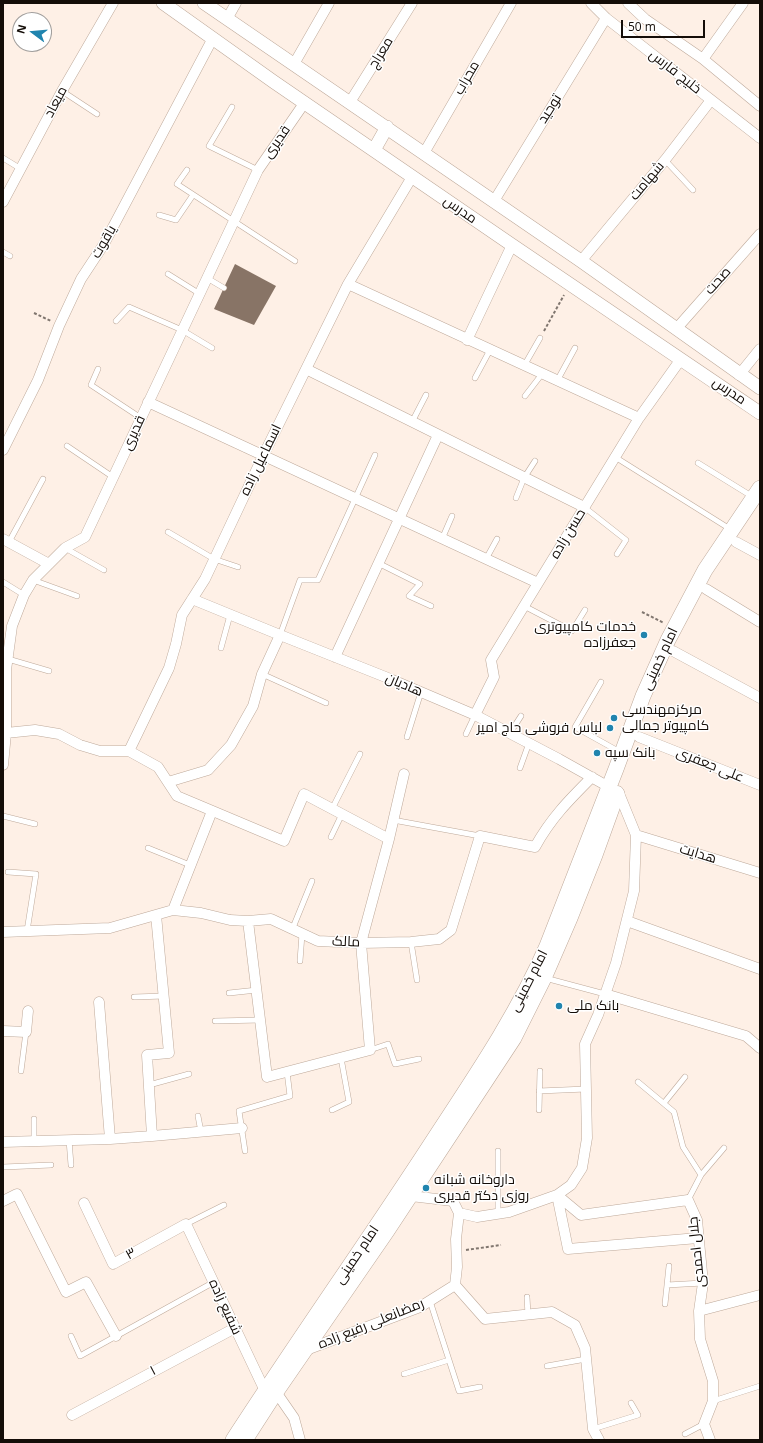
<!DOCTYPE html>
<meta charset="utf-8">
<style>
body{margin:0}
#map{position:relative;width:763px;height:1443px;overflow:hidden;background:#fef0e6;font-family:"Open Sans",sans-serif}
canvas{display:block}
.frame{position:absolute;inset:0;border:4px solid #140d08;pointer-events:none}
.north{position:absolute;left:12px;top:12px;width:40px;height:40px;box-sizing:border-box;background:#fff;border:1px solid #a19e9c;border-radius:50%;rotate:286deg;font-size:11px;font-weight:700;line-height:16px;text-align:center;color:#140d08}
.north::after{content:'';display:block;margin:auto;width:14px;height:18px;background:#2084ae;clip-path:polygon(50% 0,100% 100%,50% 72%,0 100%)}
.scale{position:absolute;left:621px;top:20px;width:84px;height:18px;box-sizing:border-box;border:2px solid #140d08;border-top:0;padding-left:5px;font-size:12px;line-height:14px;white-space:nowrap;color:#140d08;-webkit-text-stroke:3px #fff;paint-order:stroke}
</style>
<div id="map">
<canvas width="763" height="1443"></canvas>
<div class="frame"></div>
<div class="north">N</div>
<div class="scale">50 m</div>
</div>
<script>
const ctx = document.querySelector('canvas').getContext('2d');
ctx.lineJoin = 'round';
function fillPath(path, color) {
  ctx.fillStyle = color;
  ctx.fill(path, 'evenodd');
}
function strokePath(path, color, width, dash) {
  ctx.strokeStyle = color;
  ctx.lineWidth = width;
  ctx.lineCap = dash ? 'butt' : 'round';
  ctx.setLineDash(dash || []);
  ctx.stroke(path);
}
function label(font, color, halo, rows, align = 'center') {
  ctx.font = font + ' "Open Sans",Cairo,sans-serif';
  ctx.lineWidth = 3;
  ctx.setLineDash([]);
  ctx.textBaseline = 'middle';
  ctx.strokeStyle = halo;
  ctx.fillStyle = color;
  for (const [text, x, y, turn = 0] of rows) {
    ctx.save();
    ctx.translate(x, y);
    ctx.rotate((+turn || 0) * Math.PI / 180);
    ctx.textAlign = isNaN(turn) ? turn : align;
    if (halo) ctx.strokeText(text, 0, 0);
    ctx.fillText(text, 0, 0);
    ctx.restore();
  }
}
const building = new Path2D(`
 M235,264L276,286L254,325L214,309Z`);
const path = new Path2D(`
 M34,313L51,321
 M544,331L564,295
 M642,612L664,623
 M466,1250L501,1245`);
const service = new Path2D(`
 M62,91L97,114
 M232,107L209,146L258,170
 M3,158L21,169
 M665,160L693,190
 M187,170L177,184L295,261
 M159,215L176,220L193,195
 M3,252L10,256
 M168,274L200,294
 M207,278L224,288
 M116,321L129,307L182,330L212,348
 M524,366L540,338
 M98,369L91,385L141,418
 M475,378L490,350
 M557,381L575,348
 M525,396L542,374
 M412,422L426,395
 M67,446L113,477
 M615,457L730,529
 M698,463L753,497
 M516,498L524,478L535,461
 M584,507L626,540L617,554
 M168,532L214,559L238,567
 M442,539L452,516
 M9,542L43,479
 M65,548L104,570
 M486,559L497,539
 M378,563L420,584L409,596L431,606
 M33,580L77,596
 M3,582L24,595
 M524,606L572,631L585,610
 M280,635L300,580H318L375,455
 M221,648L230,615
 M8,659L49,671
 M262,674L326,703
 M601,682L575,727L620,752
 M510,733L521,716
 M466,734L475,715
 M407,737L421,692
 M520,768L529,743
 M332,809L360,754
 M3,816L35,824
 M393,820L480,836
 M331,837L342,814
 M148,848L190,865
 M8,872L36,874L27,931
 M292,930L312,881
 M411,942L417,980
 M300,961L302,934
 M545,978L605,994
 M229,993L257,990
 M134,997L164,996
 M215,1021L261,1020
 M370,1050L388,1044L395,1064L419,1059
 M21,1071L26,1032
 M638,1082L674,1112L683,1147L701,1175
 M149,1085L189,1074
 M539,1091L586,1089
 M664,1103L685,1077
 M332,1110L349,1102L341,1058
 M539,1110L540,1071
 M198,1116L201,1132
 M34,1119V1141
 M69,1140L71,1165
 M245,1151L239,1111L290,1096L287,1072
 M3,1167L51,1165
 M688,1200L701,1175L724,1148
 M498,1214V1151
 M186,1224L224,1205
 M667,1285L703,1283
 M527,1297L528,1315
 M430,1301L459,1391L480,1387
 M665,1304L669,1266
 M71,1336L80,1356L214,1282
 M547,1366L586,1359
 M404,1374L449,1360
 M713,1401L760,1386
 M593,1429L638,1415L631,1403
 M685,1434L704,1424`);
const minor = new Path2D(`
 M591,3L606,18L760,138
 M628,3L645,19L703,59L760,106
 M227,19L236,3
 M703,59L743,3
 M294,64L329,3
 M350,102L412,3
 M424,153L511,3
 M494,201L606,18
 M3,202L62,91L113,3
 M581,261L665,160L711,100
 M348,284L639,418
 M677,328L760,234
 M467,340L512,245
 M306,369L584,507
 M739,375L760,349
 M148,402L538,583
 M3,450L38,380L59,326L81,279L104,244L213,38
 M3,539L49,564
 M736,542L760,555
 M706,589L760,622
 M192,599L280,635L388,678L475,715L559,759L609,787
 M673,651L760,698
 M335,657L438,435
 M475,715L494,677L491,660L639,418L681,359
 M6,733L35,730L59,734L80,745L100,751H129L158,767L177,796L284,841L304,794L389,839
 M639,737L760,785
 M129,751L169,668L176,644L182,615L205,579L263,456L348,284L412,177
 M3,765L6,733V670L12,626L24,595L33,580L65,548L85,537L258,170L305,102
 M168,782L208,770L231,745L253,706L262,674L280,635
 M636,835L760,873
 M173,910L212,811
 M156,915L169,1053L147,1055L152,1136L242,1128
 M248,921L267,1077L370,1050L361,943L389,839L404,774
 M627,921L760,969
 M3,932L110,928L173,910L201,913L230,920L248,921L271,919L318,941L361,943L411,942L439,939L451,930L480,836L535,847C551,818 569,800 592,777
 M605,994L746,1036L760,1048
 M99,1002L110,1139
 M3,1031L26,1032L28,1011
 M3,1142L110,1139L152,1136
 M557,1195L581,1215L688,1200L697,1220L703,1283L699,1311L700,1339L713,1381V1401L704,1424L710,1440
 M557,1195L568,1249L698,1238
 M411,1196L453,1201L459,1213L477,1217L509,1212L557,1195L571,1185L582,1168L587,1138L585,1044L598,1015L616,963L634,891L636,835L618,791
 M3,1201L17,1194L66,1292L86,1282L116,1336
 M84,1203L113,1264L186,1224L265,1391
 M455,1285L485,1319L552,1312L575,1325L585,1348L593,1429L599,1440
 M699,1311L760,1295
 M306,1350L420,1307L455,1285L457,1267L456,1239L459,1213
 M276,1392L294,1418L300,1440
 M72,1415L235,1328`);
const tertiary = new Path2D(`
 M163,3L274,82L512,245L760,413
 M204,3L581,261L760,388
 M374,150L387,127`);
const secondary = new Path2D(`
 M233,1440C299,1338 370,1238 436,1136C476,1075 518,1013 547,946L616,769L643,696L668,640L705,570L760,488
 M245,1440L276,1392L387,1231L514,1038L544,978L570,918L595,855L617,794`);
const markers = [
 [644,635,4,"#2084ae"],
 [614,718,4,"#2084ae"],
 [610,728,4,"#2084ae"],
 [597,753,4,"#2084ae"],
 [559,1006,4,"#2084ae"],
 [426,1188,4,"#2084ae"]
];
const streetNames = [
 ["معراج",381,53,-58],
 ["خلیج فارس",675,72,38],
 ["محراب",467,78,-60],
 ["میعاد",56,102,-62],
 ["توحید",550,109,-58],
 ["قدیری",277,142,-55],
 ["شهامت",647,181,-50],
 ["مدرس",460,210,35],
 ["یاقوت",104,242,-60],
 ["صحت",718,281,-48],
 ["مدرس",729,391,34],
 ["قدیری",134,433,-65],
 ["اسماعیل زاده",261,460,-64],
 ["حسن زاده",568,534,-59],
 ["امام خمینی",660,659,-65],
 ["هادیان",404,685,23],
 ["علی جعفری",710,765,22],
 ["هدایت",698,854,17],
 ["مالک",346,942,2],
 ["امام خمینی",529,981,-63],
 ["جلال احمدی",697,1252,-96],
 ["۳",131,1254,-29],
 ["امام خمینی",357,1255,-56],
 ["شفیع زاده",225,1307,65],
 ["رمضانعلی رفیع زاده",371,1324,-22],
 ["۱",153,1371,-28]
];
const poiNames = [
 ["خدمات کامپیوتری",636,627,"right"],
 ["جعفرزاده",636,643,"right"],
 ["مرکزمهندسی",622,710],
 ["کامپیوتر جمالی",622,726],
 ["لباس فروشی حاج امیر",602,728,"right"],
 ["بانک سپه",605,753],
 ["بانک ملی",567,1006],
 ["داروخانه شبانه",434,1180],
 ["روزی دکتر قدیری",434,1196]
];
fillPath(building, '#887466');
strokePath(service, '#bea99a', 6);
strokePath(minor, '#bea99a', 11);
strokePath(tertiary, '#bea99a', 14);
strokePath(secondary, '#bea99a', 16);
strokePath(path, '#80766f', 2, [3, 2]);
strokePath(service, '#fff', 5);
strokePath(minor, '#fff', 10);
strokePath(tertiary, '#fff', 13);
strokePath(secondary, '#fff', 15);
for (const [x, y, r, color] of markers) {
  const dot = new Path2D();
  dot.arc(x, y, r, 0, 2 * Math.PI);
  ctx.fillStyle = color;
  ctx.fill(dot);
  strokePath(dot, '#fff', 1.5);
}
label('14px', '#140d08', '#fff', streetNames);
label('14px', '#140d08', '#fff', poiNames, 'left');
</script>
